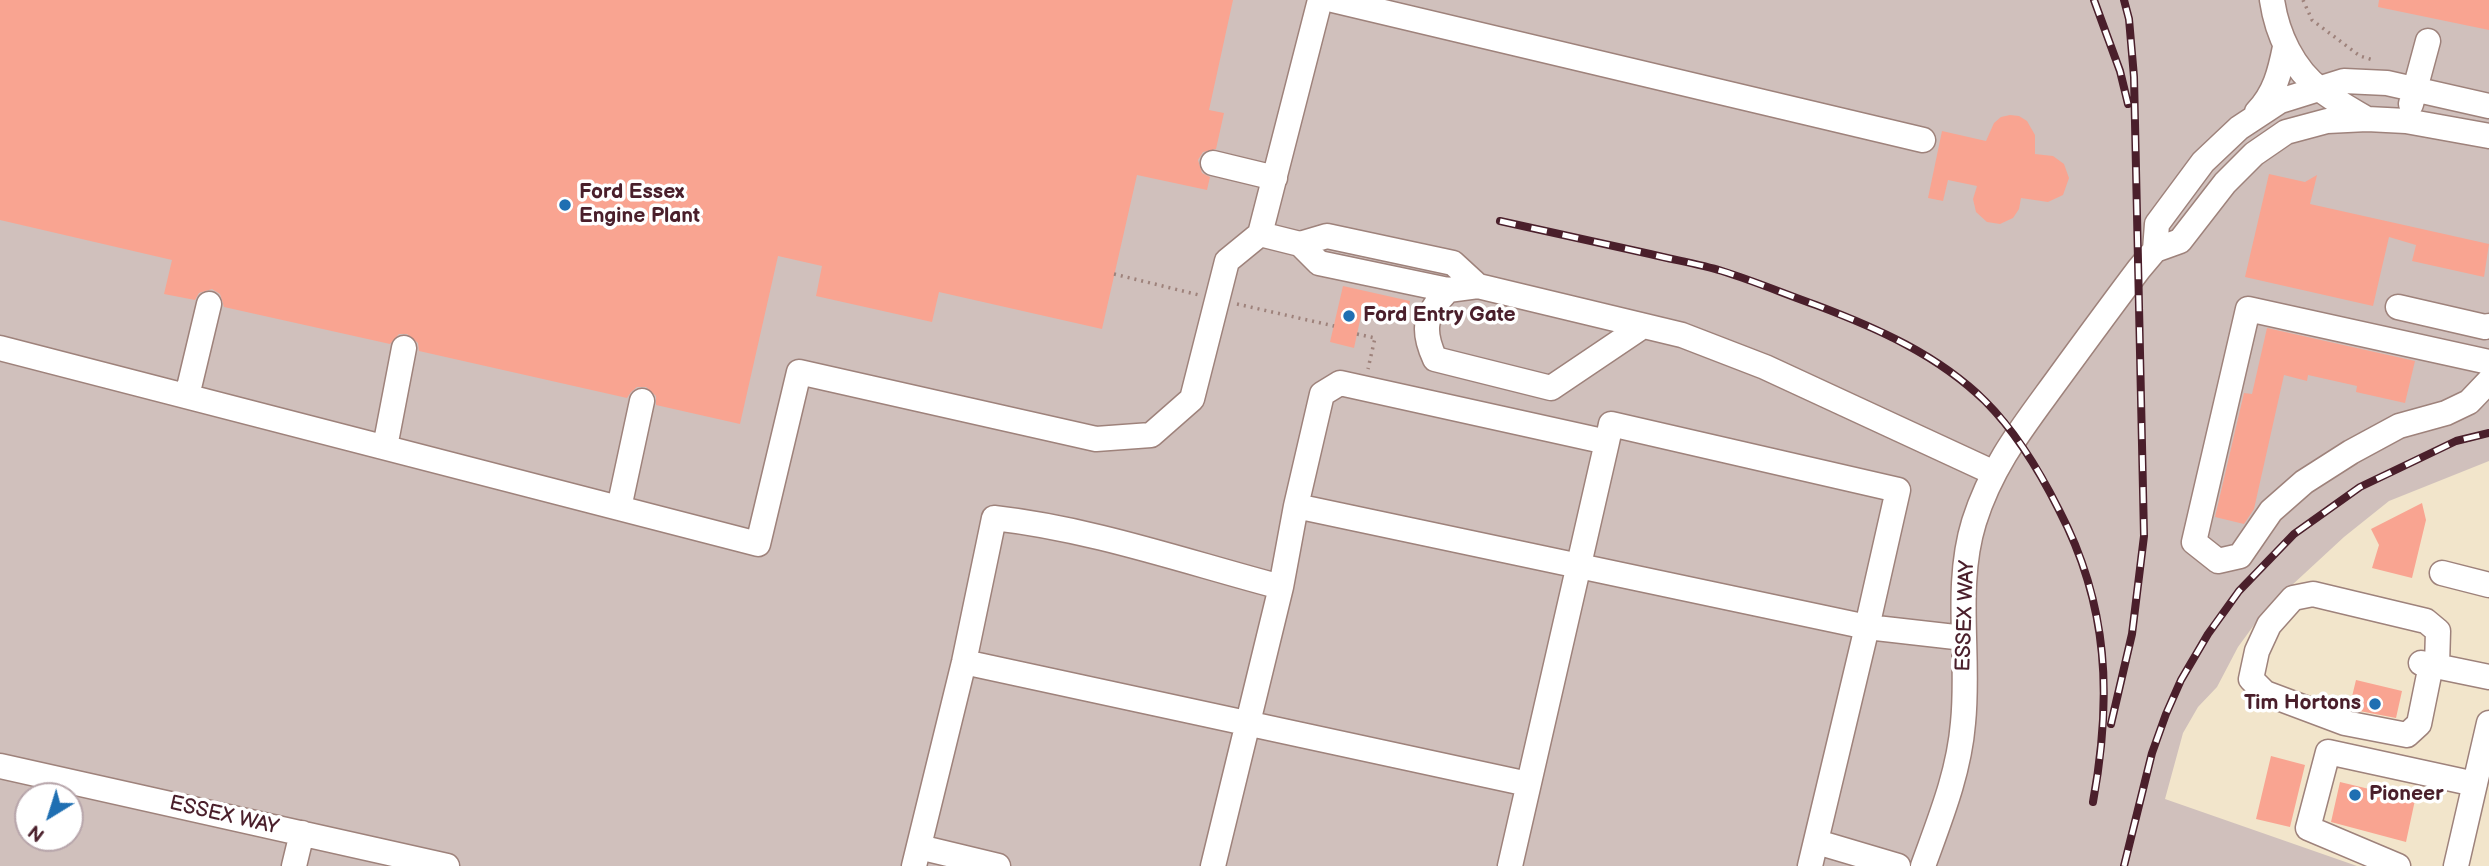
<!DOCTYPE html>
<style>
body{margin:0}
#map{position:relative;width:2489px;height:866px;overflow:hidden;background:#f2e5cb;font-family:"Balsamiq Sans",sans-serif}
canvas{display:block}
.north{position:absolute;left:14px;top:782px;width:70px;height:70px;box-sizing:border-box;background:#fff;border:2px solid #b7a5aa;border-radius:50%;rotate:218deg;font-size:19px;font-weight:700;line-height:28px;text-align:center;color:#4a1f2b}
.north::after{content:'';display:block;margin:auto;width:24px;height:32px;background:#1f6fb2;clip-path:polygon(50% 0,100% 100%,50% 72%,0 100%)}
</style>
<div id="map">
<canvas width="2489" height="866"></canvas>
<div class="north">N</div>
</div>
<script>
const ctx = document.querySelector('canvas').getContext('2d');
ctx.lineJoin = 'round';
function fillPath(path, color) {
  ctx.fillStyle = color;
  ctx.fill(path, 'evenodd');
}
function strokePath(path, color, width, dash) {
  ctx.strokeStyle = color;
  ctx.lineWidth = width;
  ctx.lineCap = dash ? 'butt' : 'round';
  ctx.setLineDash(dash || []);
  ctx.stroke(path);
}
function label(font, color, halo, rows, align = 'center') {
  ctx.font = font + ' "Balsamiq Sans",sans-serif';
  ctx.lineWidth = 7;
  ctx.setLineDash([]);
  ctx.textBaseline = 'middle';
  ctx.strokeStyle = halo;
  ctx.fillStyle = color;
  for (const [text, x, y, turn = 0] of rows) {
    ctx.save();
    ctx.translate(x, y);
    ctx.rotate((+turn || 0) * Math.PI / 180);
    ctx.textAlign = isNaN(turn) ? turn : align;
    if (halo) ctx.strokeText(text, 0, 0);
    ctx.fillText(text, 0, 0);
    ctx.restore();
  }
}
const industrial = new Path2D(`
 M0,0H2489V461L2389,501L2344,537L2265,610L2238,647L2217,687L2198,707L2183,733L2165,799L2357,866H0ZM28,796H70V838H28Z`);
const building = new Path2D(`
 M0,0H1233L1209,110L1224,113L1216,149L1203,152L1198,160L1202,173L1210,177L1207,190L1137,175L1102,329L939,292L932,322L816,296L822,266L778,256L740,424L656,405V396L646,387H637L631,392L627,398L419,351L418,343L407,334H399L390,344L224,307L220,294L212,289L199,293L195,300L164,294L172,260L0,220Z
 M2379,0H2489V30L2378,7Z
 M2010,115L2019,116L2027,121L2035,135V154L2053,156L2064,164L2069,178L2063,195L2048,202L2021,198L2019,209L2013,218L2000,224L1987,222L1976,212L1973,199L1977,186L1948,180L1943,201L1928,198L1942,131L1986,141L1994,123L2001,117Z
 M2269,174L2305,182L2317,175L2310,204L2489,244L2484,277L2412,261L2416,245L2389,237L2373,306L2245,277Z
 M1343,286L1410,301L1406,321L1362,311L1354,348L1330,342Z
 M2267,328L2415,361L2405,403L2356,392L2357,386L2308,375L2307,381L2284,375L2254,509L2244,524L2215,517L2244,393L2252,394Z
 M2422,503L2426,520L2412,578L2372,568L2379,545L2371,529Z
 M2356,680L2402,691L2396,718L2349,709Z
 M2271,756L2305,765L2290,827L2256,819Z
 M2340,782L2415,800L2406,842L2331,822Z`);
const path = new Path2D(`
 M2303,0L2312,20L2360,56L2373,60
 M1114,274L1199,295
 M1237,304L1334,326
 M1357,334L1375,338L1368,369`);
const minor = new Path2D(`
 M1333,0L1923,140
 M2272,0C2277,34 2293,69 2321,90C2335,101 2352,110 2367,119
 M2411,104L2428,41
 M2257,112C2275,93 2280,72 2285,47
 M1213,163L1275,178
 M1260,234L1320,0
 M1300,244L1327,236L1453,263L1478,286
 M2155,250L2157,224L2203,162L2239,128L2280,101L2344,81L2387,83L2489,106
 M1448,290C1425,314 1421,329 1435,359L1551,388L1643,326
 M2398,307L2485,327L2489,326
 M0,348L758,544L799,372L1096,439L1151,435L1192,399L1227,261L1260,234L1300,244L1319,263L1448,290L1478,286L1682,335L1765,367L1992,472
 M2489,362L2248,309L2194,542L2218,561L2240,556L2271,511L2304,482L2351,452L2399,426L2446,413L2469,402L2489,381
 M187,396L209,304
 M385,447L404,348
 M1296,506L1867,627L1898,490L1611,424L1607,442
 M619,508L642,401
 M2442,573L2489,585
 M964,662L1528,784
 M2421,663L2489,677
 M2431,665L2419,724L2407,735L2345,723L2265,693L2251,679L2257,651L2269,625L2293,598L2313,594L2426,621L2438,631L2437,666
 M0,766L447,866
 M1817,842L1898,866
 M919,847L998,866
 M294,866L302,833
 M914,866L964,662L994,518C1092,529 1186,562 1281,587
 M1213,866L1281,587L1296,506L1322,394L1340,383L1607,442L1510,866
 M1810,866L1867,627L1964,638
 M1923,866C1940,819 1959,773 1963,723C1970,656 1954,587 1974,522C1992,465 2022,428 2057,380C2084,343 2111,306 2139,269L2155,250L2180,241L2225,183L2254,154L2286,132L2327,121L2367,119L2406,121L2489,136
 M2398,866L2308,828L2328,752L2475,784
 M2456,866L2489,723`);
const rail = new Path2D(`
 M2094,0L2120,71L2128,104
 M1500,221C1550,232 1600,243 1650,254C1674,260 1699,264 1722,271C1754,281 1785,294 1816,305C1877,328 1938,355 1985,401C2016,432 2039,470 2059,510C2109,606 2112,698 2093,802
 M2111,724L2132,634L2144,536L2134,77L2129,19L2124,0
 M2124,866L2152,753L2166,714L2181,680L2208,634L2239,591L2294,534L2360,487L2456,441L2489,433`);
const markers = [
 [565,205,7,"#1f6fb2"],
 [1349,316,7,"#1f6fb2"],
 [2375,704,7,"#1f6fb2"],
 [2355,795,7,"#1f6fb2"]
];
const poiNames = [
 ["Ford Essex",579,193],
 ["Engine Plant",579,217],
 ["Ford Entry Gate",1363,316],
 ["Tim Hortons",2361,704,"right"],
 ["Pioneer",2369,795]
];
const streetNames = [
 ["ESSEX WAY",1966,616,-88],
 ["ESSEX WAY",224,816,13]
];
fillPath(industrial, '#d0c0bc');
fillPath(building, '#f9a491');
strokePath(minor, '#9e827b', 27);
strokePath(path, '#9e827b', 3.5, [2, 5]);
strokePath(minor, '#fff', 24);
strokePath(rail, '#4a1f2b', 8);
strokePath(rail, '#fff', 5, [16]);
for (const [x, y, r, color] of markers) {
  const dot = new Path2D();
  dot.arc(x, y, r, 0, 2 * Math.PI);
  ctx.fillStyle = color;
  ctx.fill(dot);
  strokePath(dot, '#fff', 2.5);
}
label('bold 21px', '#4a1f2b', '#fff', poiNames, 'left');
label('21px', '#4a1f2b', '#fff', streetNames);
</script>
